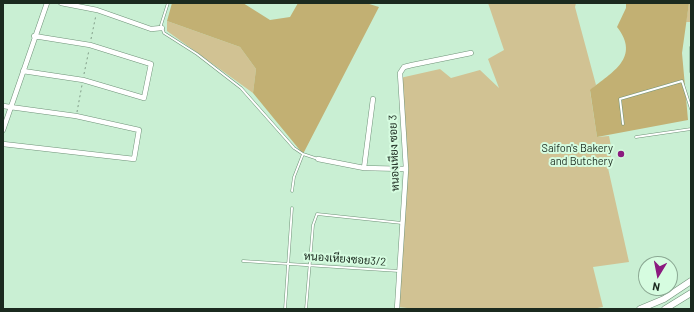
<!DOCTYPE html>
<meta charset="utf-8">
<style>
body{margin:0}
#map{position:relative;width:694px;height:312px;overflow:hidden;background:#c9efd3;font-family:Barlow,sans-serif}
canvas{display:block}
.frame{position:absolute;inset:0;border:4px solid #1b2a1f;pointer-events:none}
.north{position:absolute;left:638px;top:256px;width:40px;height:40px;box-sizing:border-box;background:#d6fce0;border:1px solid #8ba893;border-radius:50%;rotate:190deg;font-size:11px;font-weight:700;line-height:16px;text-align:center;color:#1b2a1f}
.north::after{content:'';display:block;margin:auto;width:14px;height:18px;background:#8b1b7f;clip-path:polygon(50% 0,100% 100%,50% 72%,0 100%)}
</style>
<div id="map">
<canvas width="694" height="312"></canvas>
<div class="frame"></div>
<div class="north">N</div>
</div>
<script>
const ctx = document.querySelector('canvas').getContext('2d');
ctx.lineJoin = 'round';
function fillPath(path, color) {
  ctx.fillStyle = color;
  ctx.fill(path, 'evenodd');
}
function strokePath(path, color, width, dash) {
  ctx.strokeStyle = color;
  ctx.lineWidth = width;
  ctx.lineCap = dash ? 'butt' : 'round';
  ctx.setLineDash(dash || []);
  ctx.stroke(path);
}
function label(font, color, halo, rows, align = 'center') {
  ctx.font = font + ' Barlow,Sarabun,sans-serif';
  ctx.lineWidth = 4;
  ctx.setLineDash([]);
  ctx.textBaseline = 'middle';
  ctx.strokeStyle = halo;
  ctx.fillStyle = color;
  for (const [text, x, y, turn = 0] of rows) {
    ctx.save();
    ctx.translate(x, y);
    ctx.rotate((+turn || 0) * Math.PI / 180);
    ctx.textAlign = isNaN(turn) ? turn : align;
    if (halo) ctx.strokeText(text, 0, 0);
    ctx.fillText(text, 0, 0);
    ctx.restore();
  }
}
const green = new Path2D(`
 M488,3H576L575,7L596,85L590,91L597,137L609,136L612,151L608,168L629,262L593,267L603,307L592,309H416L398,307L405,164L400,78L440,69L451,78L480,70L499,88L488,59L504,50Z
 M689,3H691V22H686Z
 M167,21L240,47L256,69L253,93L167,31Z`);
const forest = new Path2D(`
 M172,3H243L270,20L290,17L298,3H366L379,7L303,154L253,93L256,69L240,47L167,21Z
 M626,3H689L682,53L688,120L597,137L590,90C612,72 641,58 617,27L626,8Z`);
const path = new Path2D(`
 M91,39L96,15
 M84,74L89,50
 M77,112L82,85`);
const lane = new Path2D(`
 M168,3L161,25L164,33L197,54L241,88L294,148L303,154L318,159
 M691,47V72
 M623,124L620,99L682,81L691,109
 M636,137L691,129
 M292,191L294,177L303,154
 M243,261L399,271
 M285,309L292,208
 M306,309L313,225L317,214L402,223`);
const street = new Path2D(`
 M61,3L97,10L151,29L162,28
 M23,71L83,80L144,98L151,64L90,45L34,36
 M3,106L76,116L139,130L134,159L3,144
 M3,130L47,3
 M318,159L364,168L406,169
 M364,168L373,99
 M397,309L406,169L400,73L404,67L412,65L471,53`);
const secondary = new Path2D(`
 M640,309L664,299L691,281
 M665,309L691,293`);
const markers = [
 [621,154,4,"#8b1b7f"]
];
const poiNames = [
 ["Saifon's Bakery",613,148],
 ["and Butchery",613,161]
];
const streetNames = [
 ["หนองเหียง ซอย 3",394,153,-92],
 ["หนองเหียงซอย3/2",345,259,4]
];
fillPath(green, '#d1c293');
fillPath(forest, '#c2b073');
strokePath(lane, '#6f9278', 3);
strokePath(street, '#6f9278', 5.5);
strokePath(secondary, '#6f9278', 7);
strokePath(path, '#809c88', 1, [2, 3]);
strokePath(lane, '#fff', 2);
strokePath(street, '#fff', 4.5);
strokePath(secondary, '#fff', 6);
for (const [x, y, r, color] of markers) {
  const dot = new Path2D();
  dot.arc(x, y, r, 0, 2 * Math.PI);
  ctx.fillStyle = color;
  ctx.fill(dot);
  strokePath(dot, '#d6fce0', 1.5);
}
label('11px', '#1b2a1f', '#d6fce0', poiNames, 'right');
label('11px', '#1b2a1f', '#d6fce0', streetNames);
</script>
